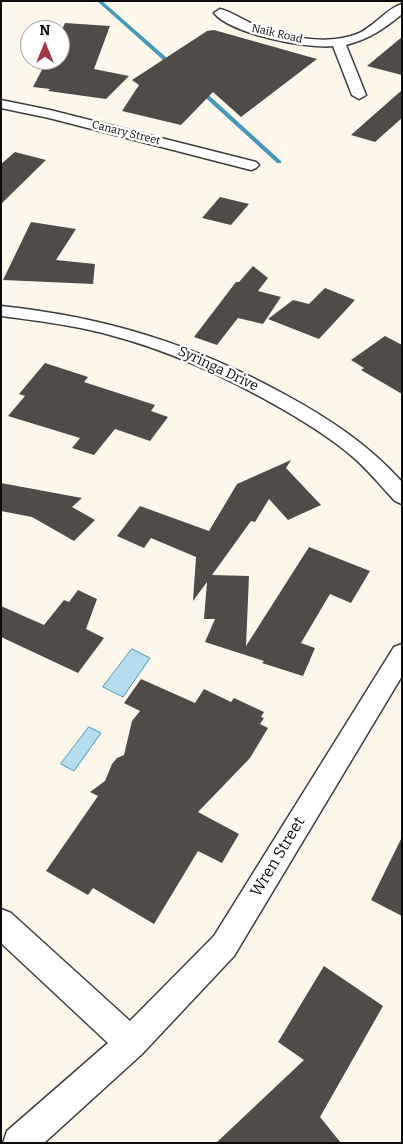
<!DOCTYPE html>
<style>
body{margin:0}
#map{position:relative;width:403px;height:1144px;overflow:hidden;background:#fcf7ea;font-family:Bitter,serif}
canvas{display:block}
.frame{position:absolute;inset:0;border:2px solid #0a0a0a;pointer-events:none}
.north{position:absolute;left:20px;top:20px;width:50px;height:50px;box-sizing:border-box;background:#fff;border:1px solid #9d9d9d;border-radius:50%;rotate:0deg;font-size:14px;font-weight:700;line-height:20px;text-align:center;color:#0a0a0a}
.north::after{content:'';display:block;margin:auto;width:18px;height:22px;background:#a73546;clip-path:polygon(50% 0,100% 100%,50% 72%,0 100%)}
</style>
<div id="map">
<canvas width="403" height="1144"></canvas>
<div class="frame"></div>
<div class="north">N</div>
</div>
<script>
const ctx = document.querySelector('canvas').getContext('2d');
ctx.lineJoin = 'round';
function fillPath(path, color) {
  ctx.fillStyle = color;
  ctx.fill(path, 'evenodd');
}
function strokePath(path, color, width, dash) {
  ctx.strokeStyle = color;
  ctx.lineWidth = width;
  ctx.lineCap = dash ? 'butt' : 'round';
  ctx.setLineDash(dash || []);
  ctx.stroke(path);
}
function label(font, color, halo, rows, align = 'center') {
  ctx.font = font + ' Bitter,serif';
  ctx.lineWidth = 5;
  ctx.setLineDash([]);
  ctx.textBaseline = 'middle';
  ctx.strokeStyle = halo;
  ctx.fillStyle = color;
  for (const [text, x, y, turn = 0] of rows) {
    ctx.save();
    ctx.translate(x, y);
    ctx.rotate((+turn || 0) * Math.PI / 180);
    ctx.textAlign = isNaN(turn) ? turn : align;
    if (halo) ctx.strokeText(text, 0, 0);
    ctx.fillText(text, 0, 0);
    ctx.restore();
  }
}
const water = new Path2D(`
 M132,649L150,658L123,697L103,687Z
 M89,727L101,733L74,771L61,764Z`);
const stream = new Path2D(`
 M97,1H102L175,65V67H171Z
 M198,89H202L281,161V163H277L198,91Z`);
const building = new Path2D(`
 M65,23L110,26L94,69L129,76L106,99L48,91L50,89L33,87L47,60H60V34Z
 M214,30L317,59L241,117L213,92L181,125L122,111L139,85L132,80L207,31Z
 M402,37V75L367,66Z
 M402,90V118L375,142L351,135Z
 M15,152L46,160L1,204V164Z
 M220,197L249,204L231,225L202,218Z
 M31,222L76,229L56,260L95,264L93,284L3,280Z
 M253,266L268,278L258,291L281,297L263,324L238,318L217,345L194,337L236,282H239Z
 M325,288L355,300L319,339L268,319L293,300L309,304Z
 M385,336L402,345V394L361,370L364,368L351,360Z
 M45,363L88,377L84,382L155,405L151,411L168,417L150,441L115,429L94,455L72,448L80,438L8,416L25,396L19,394Z
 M291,460L286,468L321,505L288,520L269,499L255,522L251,521L212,575L249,576L246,646L309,547L370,571L351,603L330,594L301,643L315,648L303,676L262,663L264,661L205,642L215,619H204L207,582L193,601L196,557L151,538L144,548L117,536L140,506L209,531L237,484Z
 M1,483L82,498L72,507L95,520L74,541L32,517L1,511Z
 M78,590L97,599L86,629L104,638L78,673L1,637V606L44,625L64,600L69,602Z
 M141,679L195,703L204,689L231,702L234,698L264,712L261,717L264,718L260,724L268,728L250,758L198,812L239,834L222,863L198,851L154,924L93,888L88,895L46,871L98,796L90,792L105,781L112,764L117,758L124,755L132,721L140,711L124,703Z
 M402,837V916L371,900Z
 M324,966L383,1006L320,1117L341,1143H216L304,1060L278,1042Z`);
const minor = new Path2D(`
 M402,4V14C384,29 369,39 346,45L366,95L359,99L352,95L333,46C307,49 231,34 214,13L220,9C232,12 243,20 255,25C285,37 326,46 357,34C373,28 387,8 402,4Z
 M1,100L50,110L256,162L259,165L256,168L251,170L49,118L1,108Z
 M1,306C105,317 193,344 284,394C328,418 368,444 402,482V504L395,501C381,486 368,470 353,457C332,439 308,424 284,410C229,378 171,351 110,335C74,325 38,321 1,316Z
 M402,644V676L234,956L142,1054L44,1143H3L7,1131L108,1043L1,943V909L11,913L130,1021L214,936L394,647Z`);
const farStreetnames = [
 ["Naik Road",277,34,13],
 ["Canary Street",126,133,14]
];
const streetNames = [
 ["Syringa Drive",218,369,25]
];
const nearStreetnames = [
 ["Wren Street",278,857,-59]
];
fillPath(water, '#b5dded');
strokePath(water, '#4697ba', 1);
fillPath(stream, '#4697ba');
fillPath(building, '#514b48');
strokePath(minor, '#3d3d3d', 3);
fillPath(minor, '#fff');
label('11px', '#0a0a0a', '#fff', farStreetnames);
label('14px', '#0a0a0a', '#fff', streetNames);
label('16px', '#0a0a0a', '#fff', nearStreetnames);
</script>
